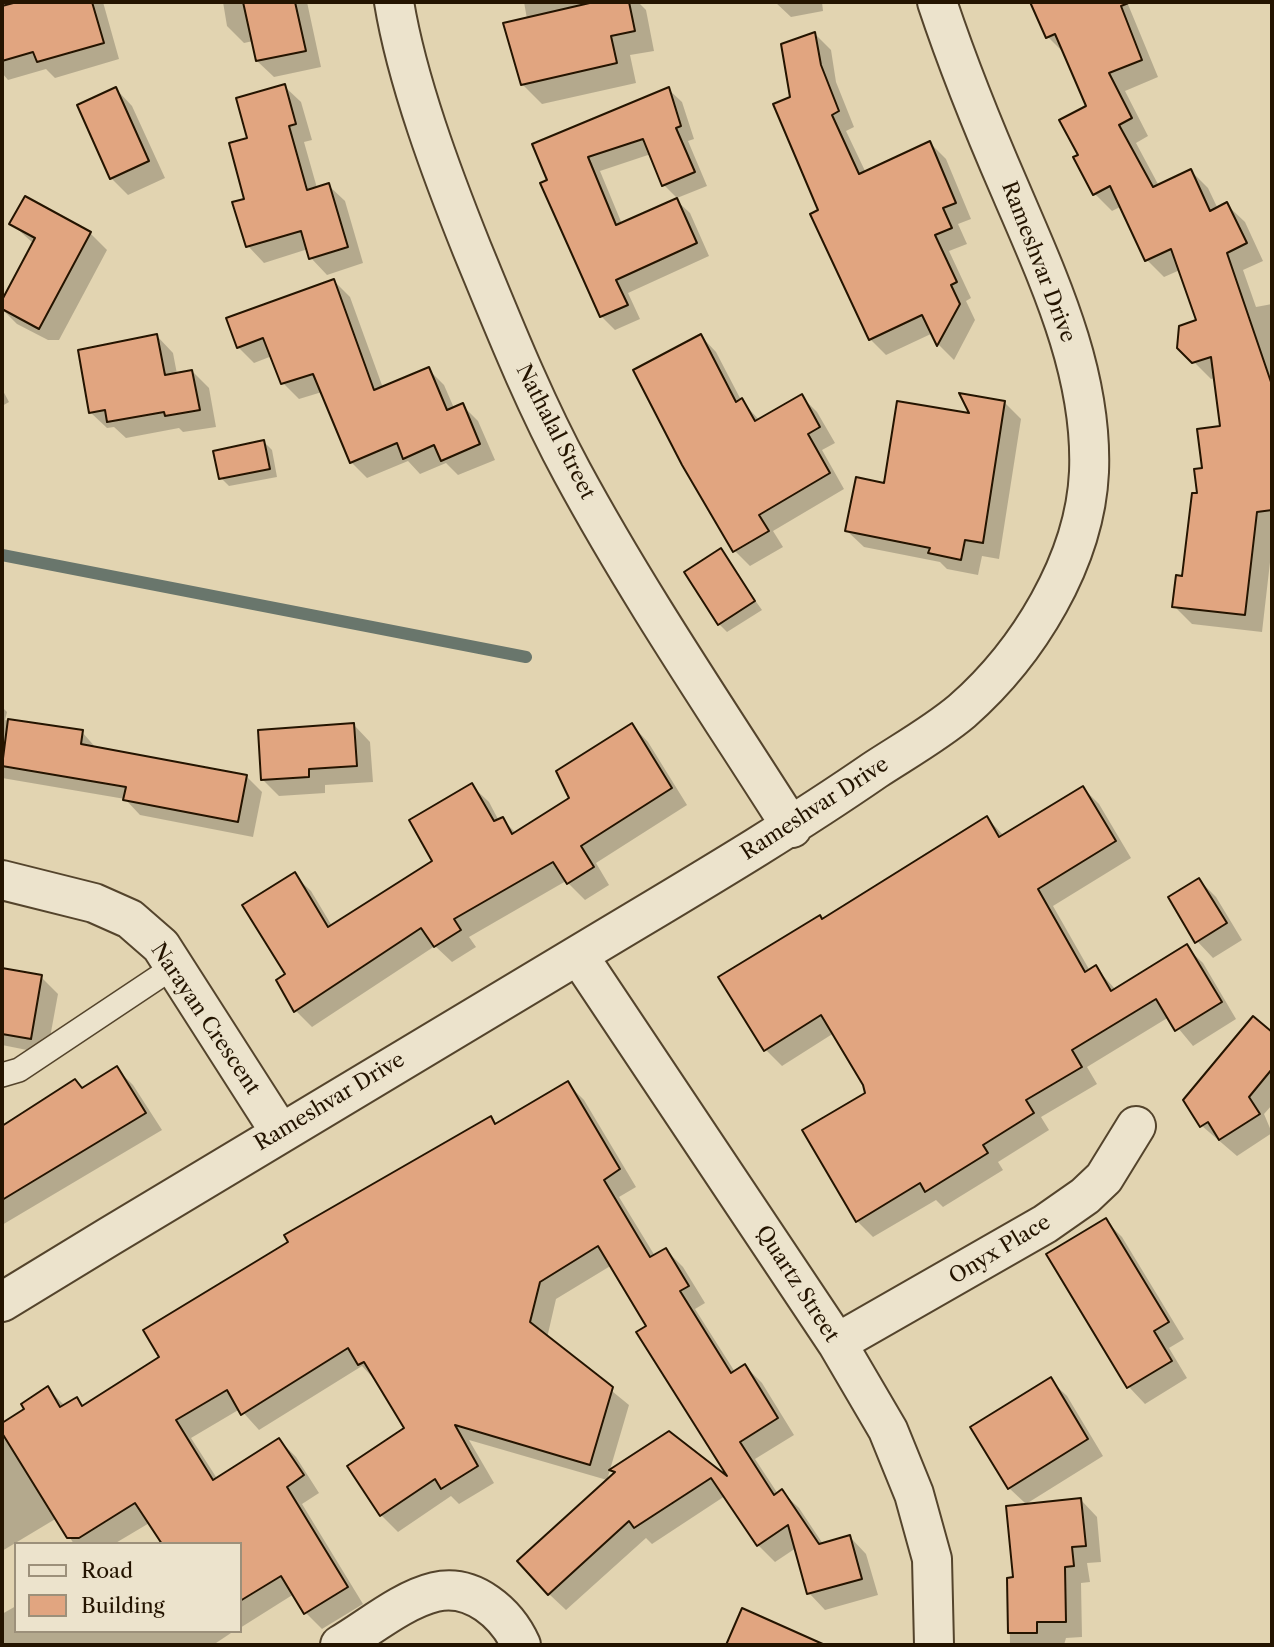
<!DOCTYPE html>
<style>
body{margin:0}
#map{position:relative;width:1274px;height:1647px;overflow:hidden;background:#e2d4b1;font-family:"Libre Caslon Text",serif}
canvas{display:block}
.frame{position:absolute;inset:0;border:4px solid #241400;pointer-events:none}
.legend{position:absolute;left:14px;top:1542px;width:228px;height:91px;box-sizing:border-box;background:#ece3cc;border:2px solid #9c907a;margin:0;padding:9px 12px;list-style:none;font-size:21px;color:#241400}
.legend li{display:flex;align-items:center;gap:14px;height:35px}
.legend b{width:35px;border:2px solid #9c907a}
</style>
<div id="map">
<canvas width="1274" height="1647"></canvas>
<div class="frame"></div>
<ul class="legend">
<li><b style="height:9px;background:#ece3cc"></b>Road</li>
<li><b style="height:19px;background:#e1a580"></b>Building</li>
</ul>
</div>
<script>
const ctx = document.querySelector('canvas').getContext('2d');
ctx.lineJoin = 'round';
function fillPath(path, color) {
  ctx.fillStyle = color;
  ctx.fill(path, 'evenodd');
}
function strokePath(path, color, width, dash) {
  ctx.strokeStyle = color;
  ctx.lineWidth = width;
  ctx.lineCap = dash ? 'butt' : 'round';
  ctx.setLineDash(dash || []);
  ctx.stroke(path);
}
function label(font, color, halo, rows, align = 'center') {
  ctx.font = font + ' "Libre Caslon Text",serif';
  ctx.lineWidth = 5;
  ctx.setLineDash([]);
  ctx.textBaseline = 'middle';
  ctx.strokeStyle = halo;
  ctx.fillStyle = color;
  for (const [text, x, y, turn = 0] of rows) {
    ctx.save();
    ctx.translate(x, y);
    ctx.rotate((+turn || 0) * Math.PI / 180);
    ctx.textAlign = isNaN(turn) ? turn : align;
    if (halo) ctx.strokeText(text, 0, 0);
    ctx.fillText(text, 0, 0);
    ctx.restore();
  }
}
const shadow = new Path2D(`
 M2,2H103L119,59L55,78L46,69L8,80L2,73Z
 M223,2H307L321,67L274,77L257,61L253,41L244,43L227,26Z
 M524,2H638L646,10L654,51L630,55L636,83L542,104L522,84L527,19Z
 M775,2H822L823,11L791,17Z
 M1032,2H1127L1158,77L1125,91L1148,136L1136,143L1159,186L1191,171L1208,188L1218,209L1227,205L1245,222L1263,261L1243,270L1256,307L1272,304V545L1262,632L1192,624L1174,606L1183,578L1204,470L1222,428L1215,378L1211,379L1179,347L1198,321L1180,270L1164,277L1147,260L1122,206L1112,211L1095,194L1088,106L1065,54L1048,37Z
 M815,34L831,50L836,82L854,127L846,131L866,173L930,143L946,159L971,219L958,224L967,244L949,251L971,298L966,301L975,320L954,360L939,345L933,333L886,355L870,339L820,211L792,98Z
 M284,86L301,102L312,140L304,142L317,188L328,185L345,201L363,263L327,275L311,258L308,249L264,263L248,246L249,139Z
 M116,89L132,106L165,178L128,195L111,178Z
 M668,89L682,102L694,139L688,141L707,186L677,198L664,185L651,154L600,171L622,224L676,200L690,213L709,256L628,293L640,319L615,330L601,316L542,184Z
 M12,224L90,233L107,250L59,340H48L17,324L2,309L34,244Z
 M334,281L350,297L383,388L428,369L444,385L454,408L462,405L478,421L495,460L458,475L446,463L420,474L408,461L367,478L351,462L322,392L299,399L283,383L272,356L254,363L238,347Z
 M157,336L173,353L177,374L192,371L209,388L216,427L183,432L179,428L126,438L114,427L107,428L90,412Z
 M701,336L716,352L741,400L760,421L801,396L817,412L835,443L822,450L844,489L773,531L783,547L750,566L735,551Z
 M2,389L9,402L2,406Z
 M1005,403L1021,419L999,559L982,556L978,575L947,569L940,562L864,547L847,531L885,485Z
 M264,442L272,450L277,477L229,486L221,478Z
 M720,551L762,610L727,632L719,624Z
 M2,707L7,712L5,720L82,732L97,749L246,776L262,792L253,837L140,815L125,799L2,778Z
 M354,725L370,742L373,782L325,785V793L279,796L262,779Z
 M632,725L648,742L687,805L596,863L609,885L585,900L566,881L469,937L476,947L452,962L435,946L312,1027L296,1011L287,975L294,875L311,891L332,926L435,861L472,786L489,802L499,821L502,819L516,833L571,798Z
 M1083,788L1099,804L1131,858L1053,906L1090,971L1096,968L1116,990L1186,947L1203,963L1236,1019L1193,1046L1169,1017L1087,1067L1097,1084L1041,1117L1049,1130L998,1162L1003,1170L943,1207L936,1200L873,1237L857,1221L867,1093L834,1033L782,1066L766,1050L823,921L987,818L1004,836Z
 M1199,880L1216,897L1242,940L1213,958L1197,941Z
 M2,970L41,977L58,994L47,1054L2,1045Z
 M1253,1018L1272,1034V1105L1264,1114L1272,1133L1237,1156L1202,1126Z
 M117,1069L133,1085L162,1130L2,1225V1125L75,1081L83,1090Z
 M567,1083L584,1100L636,1187L619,1197L655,1256L666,1250L683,1267L705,1303L695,1309L735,1372L745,1366L762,1383L794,1435L755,1459L778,1494L782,1492L799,1508L823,1544L850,1537L866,1554L878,1595L825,1610L809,1593L796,1548L775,1562L758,1545L725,1496L652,1544L646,1538L566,1610L549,1594L615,1474L612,1471L669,1433L733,1483L612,1265L556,1299L547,1338L629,1405L607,1480L469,1440L494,1483L459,1504L451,1496L398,1532L381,1515L406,1428L376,1381L362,1366L259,1430L240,1409L191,1438L218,1480L279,1440L296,1457L319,1493L302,1504L363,1604L322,1629L306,1613L294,1594L240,1628V1544L151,1522L114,1544H74L57,1518L2,1551V1423L26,1409L48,1389L65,1406L76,1400L84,1407L162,1357L490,1118L497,1125Z
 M1106,1221L1122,1237L1184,1339L1169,1348L1187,1378L1145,1404L1129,1387L1049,1255Z
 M1050,1380L1067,1396L1103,1456L1026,1504L1009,1488Z
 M1081,1500L1097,1517L1101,1562L1087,1563L1090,1582L1081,1583L1082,1637L1066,1638L1064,1645H1010L1009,1579H1015Z
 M16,1606V1631H234L216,1643L217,1645H2V1614Z`);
const stream = new Path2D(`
 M2,555L526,657`);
const building = new Path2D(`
 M17,2H92L104,43L37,62L33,52L2,61V6Z
 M243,2H295L306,51L256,61Z
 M594,2H629L635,31L611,36L617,63L521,85L503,23Z
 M1030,2H1131L1121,6L1142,60L1109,73L1132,118L1119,125L1153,187L1191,169L1210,211L1227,202L1247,243L1227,253L1272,385V510L1257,512L1245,615L1172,607L1176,575L1182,576L1192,493H1197L1194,469L1202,468L1197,429L1220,426L1211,357L1192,363L1177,348L1179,326L1196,320L1171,249L1145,261L1110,186L1093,195L1073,157L1078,155L1059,120L1086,106L1055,34L1046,38Z
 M815,32L821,65L839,111L832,115L859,174L930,141L956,203L943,208L952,228L935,235L957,282L951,285L960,304L937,346L922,315L869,340L810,214L818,210L773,104L790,97L781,44Z
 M285,84L296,124L289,126L307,190L329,183L348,247L309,259L301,231L246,247L232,202L244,199L229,143L247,138L236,98Z
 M116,87L149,161L110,179L77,105Z
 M669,87L681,126L676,128L695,172L662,186L643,139L588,157L616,225L677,198L697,243L616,280L628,305L600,317L540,183L547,180L532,144Z
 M25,196L91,232L39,329L2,309V300L35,238L9,224Z
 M334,279L374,390L429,367L447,410L463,403L480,444L441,461L434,445L403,459L397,443L350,463L313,374L281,384L263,338L237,348L226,318Z
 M157,334L165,375L192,370L200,410L165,416L164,412L107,422L105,410L89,413L78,350Z
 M701,334L736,402L742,398L755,421L802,394L820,427L808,434L830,473L759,515L769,531L733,552L682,465L633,370Z
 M959,393L1005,401L983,543L965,540L961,560L928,553L930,548L845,531L856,477L884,483L897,401L969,413Z
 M264,440L270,469L219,479L213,451Z
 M721,548L755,601L718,625L684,572Z
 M8,719L83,730L81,744L247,775L238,822L123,800L126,787L2,766Z
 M354,723L357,766L309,769V777L261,780L258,730Z
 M632,723L672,788L581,846L594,867L567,884L553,862L454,919L461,930L434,947L421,928L294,1012L276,980L285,974L242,905L295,872L328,927L432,861L409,820L472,783L494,821L503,817L512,834L569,798L556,771Z
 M1083,786L1116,841L1038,889L1085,972L1096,965L1111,991L1187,944L1222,1002L1175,1031L1156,999L1072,1050L1082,1067L1026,1100L1034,1113L983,1145L988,1153L925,1192L920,1183L856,1222L802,1130L865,1093L863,1085L821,1015L764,1051L718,977L820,915L822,919L987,816L999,837Z
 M1199,878L1227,923L1195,943L1168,897Z
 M2,968L42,975L31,1039L2,1034Z
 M1253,1016L1272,1032V1069L1249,1097L1260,1114L1219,1140L1208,1122L1200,1127L1183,1100Z
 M117,1066L146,1113L2,1200V1126L75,1079L82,1088Z
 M568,1081L620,1169L604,1180L650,1257L666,1248L689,1286L680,1291L731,1373L745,1364L778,1418L740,1442L774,1495L782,1489L819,1544L850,1535L862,1579L807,1594L788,1525L757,1546L711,1478L634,1528L629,1521L548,1595L517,1561L615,1472L609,1470L669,1431L727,1476L636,1332L646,1326L598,1246L540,1282L530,1322L613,1387L590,1465L455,1425L478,1466L441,1489L435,1479L380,1516L347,1466L404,1428L364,1362L358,1365L348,1348L241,1415L227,1390L176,1420L213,1480L279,1438L304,1475L287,1487L348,1587L304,1614L281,1576L240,1601V1544H162L135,1503L79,1538H67L2,1433V1423L24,1409L21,1404L48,1386L60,1407L77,1397L82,1406L159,1357L143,1330L288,1242L284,1235L491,1116L495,1124Z
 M1106,1218L1169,1322L1154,1331L1172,1361L1127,1388L1046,1254Z
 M1051,1377L1088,1439L1008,1489L970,1427Z
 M1081,1498L1086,1546L1072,1547L1074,1566L1065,1567L1066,1622H1037V1633H1008L1007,1578L1013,1577L1006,1506Z
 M742,1608L825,1645H726Z`);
const service = new Path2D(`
 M2,1075L19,1070L175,966`);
const minor = new Path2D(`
 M394,2C407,81 442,174 472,249C503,324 533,400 572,472C638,594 717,710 792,828
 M2,880L94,903L130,919L161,946L280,1132
 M578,955L837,1343L888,1430L914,1494L932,1559L934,1645
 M2,1302C203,1179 405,1058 608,937C698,883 788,830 875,770C904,751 936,733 962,711C1028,653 1085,561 1089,472C1093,372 1048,278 1010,189C983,127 958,65 937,2
 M837,1343L1045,1224L1085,1196L1104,1178L1136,1126
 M340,1645C369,1628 402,1600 435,1592C473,1583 507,1614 521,1645`);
const streetNames = [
 ["Rameshvar Drive",1038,262,69],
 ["Nathalal Street",555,432,63],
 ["Rameshvar Drive",815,809,-33],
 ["Narayan Crescent",205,1019,56],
 ["Rameshvar Drive",330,1102,-31],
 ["Onyx Place",1000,1250,-31],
 ["Quartz Street",797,1284,57]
];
fillPath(shadow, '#0003');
strokePath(stream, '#69766c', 12);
fillPath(building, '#e1a580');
strokePath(building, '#241400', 2);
strokePath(service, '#54442c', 26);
strokePath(minor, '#54442c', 42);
strokePath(service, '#ece3cc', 23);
strokePath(minor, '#ece3cc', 38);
label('21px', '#241400', '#ece3cc', streetNames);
</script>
